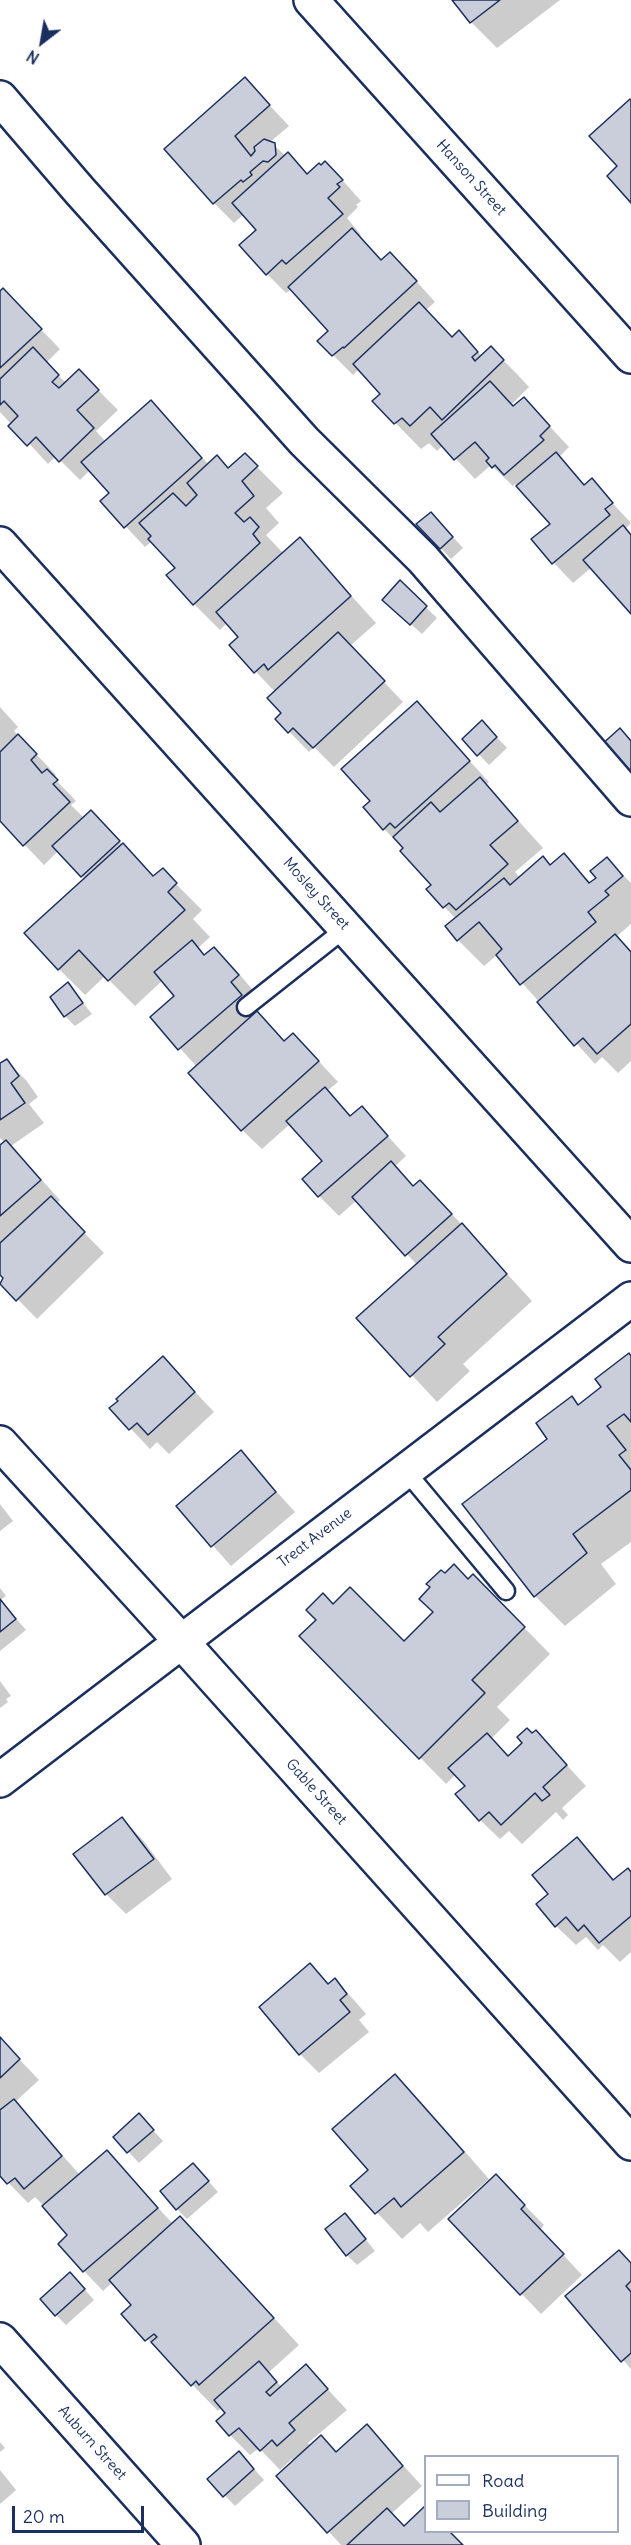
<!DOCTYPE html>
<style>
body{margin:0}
#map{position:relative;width:631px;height:2545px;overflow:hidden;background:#fff;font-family:Delius,sans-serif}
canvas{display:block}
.legend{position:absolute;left:424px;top:2455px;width:195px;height:78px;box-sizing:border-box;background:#fff;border:2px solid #a4acbf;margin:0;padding:8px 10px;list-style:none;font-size:18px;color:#1b2f5e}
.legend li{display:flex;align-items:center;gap:12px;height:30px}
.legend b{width:30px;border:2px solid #a4acbf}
.north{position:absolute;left:12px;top:12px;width:60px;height:60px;-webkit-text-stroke:4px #fff;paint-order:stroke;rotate:211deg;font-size:16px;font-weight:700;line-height:24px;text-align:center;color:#1b2f5e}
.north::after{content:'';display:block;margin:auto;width:21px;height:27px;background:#1b2f5e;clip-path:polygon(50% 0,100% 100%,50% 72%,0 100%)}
.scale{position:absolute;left:12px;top:2506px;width:132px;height:27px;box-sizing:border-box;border:3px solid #1b2f5e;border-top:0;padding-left:8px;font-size:18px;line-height:21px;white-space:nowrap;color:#1b2f5e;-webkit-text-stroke:4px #fff;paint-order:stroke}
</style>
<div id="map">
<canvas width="631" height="2545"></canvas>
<ul class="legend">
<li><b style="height:8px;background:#fff"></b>Road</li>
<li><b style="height:16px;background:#caceda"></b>Building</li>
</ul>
<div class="north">N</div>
<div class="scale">20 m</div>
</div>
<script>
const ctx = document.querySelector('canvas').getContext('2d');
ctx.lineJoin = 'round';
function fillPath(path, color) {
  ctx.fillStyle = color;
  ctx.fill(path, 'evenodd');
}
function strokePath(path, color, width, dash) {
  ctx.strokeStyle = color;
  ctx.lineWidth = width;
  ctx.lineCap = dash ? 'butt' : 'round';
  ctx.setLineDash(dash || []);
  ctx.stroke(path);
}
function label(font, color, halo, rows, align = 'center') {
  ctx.font = font + ' Delius,sans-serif';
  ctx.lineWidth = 4.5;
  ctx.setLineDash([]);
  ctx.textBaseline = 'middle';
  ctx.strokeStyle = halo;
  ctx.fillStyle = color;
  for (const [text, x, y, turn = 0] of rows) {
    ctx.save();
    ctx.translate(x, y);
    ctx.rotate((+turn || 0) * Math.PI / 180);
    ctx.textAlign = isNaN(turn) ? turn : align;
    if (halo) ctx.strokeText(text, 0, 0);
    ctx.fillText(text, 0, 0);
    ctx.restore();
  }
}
const shadow = new Path2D(`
 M454,0H560L497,48L471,22Z
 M245,79L289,126L270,142L286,156L288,154L308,175L325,163L345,183L361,201L356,205L358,207L347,218L361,235L359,237L382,261L409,273L435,302L426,310L453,338L459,333L482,356L491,348L517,374L529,387L512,404L514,407L524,399L569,447L559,457L586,486L592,481L631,523L625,529L631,536V612L592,567L573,583L554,563L533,540L552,524L515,484L513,486L491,465L475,479L443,445L437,451L429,443L421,449L374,401L382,394L359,369L353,375L333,355L330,331L292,289L286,293L267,274L258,230L244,214L234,223L214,203Z
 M0,293L22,310L60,349L46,363L66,383L79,371L118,410L96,431L106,442L170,422L209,465L229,469L245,455L283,493L266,508L279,523L266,535L284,554L300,539L376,623L350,646L403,702L334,767L314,747L309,752L277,719L283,713L275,692L231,645L240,637L227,623L220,630L194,604L177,568L152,541L145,547L102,501L111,493L90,470L80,480L56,456L48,464L0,412Z
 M418,524H441L463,548L451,559Z
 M400,583L437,618L422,634L395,610Z
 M417,704L489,782L486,785L543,848L515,872L520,878L543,858L551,866L563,855L591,883L598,878L607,859L631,883V924L616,937L631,952V1061L618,1073L602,1057L595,1064L497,955L484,966L458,940L447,926L456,919L428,889L433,885L404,849L384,829L372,801Z
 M0,707L18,727L14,731L56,775L53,777L76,801L71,805L84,818L91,812L154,877L162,870L202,910L193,919L210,937L198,948L206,956L214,949L234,968L258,996L249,1002L260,1016L285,1042L312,1054L338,1082L327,1091L351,1116L362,1108L406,1156L394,1167L414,1187L440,1201L532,1301L463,1364L470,1371L437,1402L359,1318L417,1265L357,1200L339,1216L319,1196L304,1179L324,1162L290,1124L262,1149L242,1130L197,1067L152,1017L176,996L163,980L135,1006L105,976L85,995L59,969L85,879L58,851L44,865L0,819Z
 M492,732L507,748L489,765L464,739Z
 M68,984L92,1014L75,1026L65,1016Z
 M6,1061L26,1080L38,1097L29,1104L44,1123L11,1146L60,1200L56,1204L104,1253L37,1319L1,1282L5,1278L0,1273V1147L5,1143L0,1138V1065Z
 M631,1357V1542L601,1564L616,1584L565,1626L535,1596L549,1439L572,1398L580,1406L603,1387Z
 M182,1378L214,1412L169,1454L157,1442L150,1449L111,1408Z
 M241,1452L295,1512L231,1566L178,1506Z
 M0,1504L13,1521L0,1531Z
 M445,1575L468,1581L499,1602L550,1654L497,1707L510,1720L491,1739L509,1757L536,1732L586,1786L562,1808L568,1815L563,1820L556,1812L522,1844L509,1831L500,1839L480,1820L467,1786L456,1774L446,1784L301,1636L333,1606L404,1643L435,1612Z
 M0,1588L6,1596L0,1600L26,1630L0,1651Z
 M0,1681L11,1696L6,1699L8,1702L0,1708Z
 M122,1819L142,1839L172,1879L126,1914L106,1894L76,1854Z
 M577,1839L615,1881L631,1874V1952L620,1962L603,1945L598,1950L586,1937L576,1945L556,1926L550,1895Z
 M310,1965L329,1984L335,1980L354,2000L366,2014L359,2020L369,2032L319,2073L300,2054Z
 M0,2039L39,2080L15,2102L80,2175L107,2152L173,2224L180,2218L206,2244L299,2345L268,2373L282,2387L306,2366L347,2410L308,2443L311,2447L337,2453L367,2426L422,2486L391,2514L404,2527L426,2532H450L462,2545H341L278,2476L294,2462L292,2459L280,2470L259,2448L250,2455L230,2435L218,2421L227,2413L222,2407L218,2411L123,2314L133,2305L113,2282L103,2291L84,2271L69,2235L45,2207L35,2197L28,2203L0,2174Z
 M395,2076L421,2102L489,2179L428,2232L420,2223L402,2239L352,2186L371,2170Z
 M149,2126L163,2141L139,2163L115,2137Z
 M203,2175L218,2192L187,2219L177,2209Z
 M496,2176L544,2225L540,2230L582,2275L541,2314L450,2219Z
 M355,2226L375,2251L357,2265L347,2255Z
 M631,2264V2369L568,2296Z
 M80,2284L94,2300L66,2325L56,2315Z
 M0,2442L5,2448L0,2452Z
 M249,2463L264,2480L235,2506L209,2479Z
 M0,2470L16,2490L0,2504Z`);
const building = new Path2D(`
 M452,0H500L470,23Z
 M245,77L270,105L235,136L251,156L255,151L254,147L264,139L275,143L276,155L268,162L263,161L250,172L252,175L243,182L241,180L213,204L164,149Z
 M630,99L631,100V203L607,176L617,166L589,136Z
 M288,152L307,174L319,163L321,165L325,161L343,180L337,184L340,187L328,198L343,214L286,264L282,260L266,275L239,245L256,230L232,203Z
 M352,228L381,260L390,252L417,281L344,348L343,347L332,356L317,341L328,331L288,287Z
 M3,288L42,329L0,368V291Z
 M419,302L452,337L459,330L478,352L472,357L475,361L491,346L504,360L442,420L430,407L410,426L402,418L394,424L372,401L380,394L353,364Z
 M33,347L59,375L52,382L59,388L79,369L99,390L77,410L94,428L59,462L36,437L27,446L8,426L18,416L4,401L0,405V379Z
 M490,381L513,406L524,397L550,426L540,436L544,440L504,475L495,465L492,468L486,461L489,458L475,442L454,460L431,434Z
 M151,400L202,458L124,528L100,501L109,493L81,462Z
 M556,452L584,485L592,478L613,503L605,509L610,515L552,564L531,539L550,524L516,486Z
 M245,453L258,466L242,481L254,496L235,513L244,522L250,517L259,527L253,534L260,543L193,605L166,575L175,568L148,539L151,536L139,523L173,493L186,506L197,495L187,483L217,455L228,468Z
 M431,512L453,537L440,549L416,524Z
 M623,525L631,535V614L583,560Z
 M300,537L351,596L268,670L264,664L254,673L229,645L238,637L216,612Z
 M400,580L427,606L410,625L382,600Z
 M338,632L385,681L313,748L293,728L288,733L275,719L281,713L267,698Z
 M417,701L470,761L395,828L390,823L383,830L363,807L370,801L341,769Z
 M482,720L497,737L477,756L462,739Z
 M620,728L631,741V781L600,746Z
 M18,734L37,754L31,760L42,773L47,769L58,780L53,784L70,802L23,846L0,821V752Z
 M480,777L518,821L490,845L508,864L456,910L449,903L443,908L426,889L431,885L400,851L403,848L393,837L431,802L440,812Z
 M91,810L120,841L81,877L52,846Z
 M123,843L153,876L163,868L177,883L168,892L185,910L108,981L79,950L58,970L24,933Z
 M564,853L589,883L596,878L590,871L607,857L623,876L605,891L609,895L588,912L596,922L520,985L496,955L502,949L479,922L457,941L445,926L504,878L510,885L543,856L550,865Z
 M615,934L631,952V1024L597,1054L583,1038L574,1046L537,1002Z
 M192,940L204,955L214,947L239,975L231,982L242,995L178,1050L150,1017L174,996L154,972Z
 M68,982L83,1003L64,1017L50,997Z
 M257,1011L284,1041L293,1033L319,1061L241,1131L188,1073Z
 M7,1059L19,1076L11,1083L25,1103L0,1120V1063Z
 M325,1087L350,1116L362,1106L388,1136L318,1197L302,1179L322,1161L286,1121Z
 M6,1140L41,1180L0,1216V1145Z
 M391,1161L413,1186L420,1180L452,1214L405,1256L352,1197Z
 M51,1196L85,1232L16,1301L0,1284L3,1278L0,1275V1243Z
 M462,1223L507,1274L438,1337L445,1344L410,1377L356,1318Z
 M629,1353L631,1356V1422L624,1414L607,1426L626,1450L619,1455L631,1470V1490L573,1534L587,1553L534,1597L462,1504L547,1439L536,1423L572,1396L578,1405L601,1387L595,1379Z
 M163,1356L195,1392L148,1435L137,1423L129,1430L109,1408L118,1401L116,1399Z
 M241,1450L276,1492L211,1547L176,1506Z
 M454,1564L468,1579L473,1574L525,1627L472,1680L485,1693L419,1759L299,1636L316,1620L306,1610L323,1593L333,1604L350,1587L404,1641L433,1612L419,1599L430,1587L426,1584L441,1570L445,1573Z
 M0,1599L16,1619L0,1632Z
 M527,1728L532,1733L536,1730L567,1765L543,1787L550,1795L542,1801L535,1793L501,1825L489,1812L479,1821L455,1794L465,1786L448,1768L487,1733L508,1756L522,1743L517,1737Z
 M122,1817L154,1859L105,1895L73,1854Z
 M577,1837L613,1880L628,1868L631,1872V1916L599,1943L584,1925L578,1931L566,1917L555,1927L536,1904L548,1894L532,1875Z
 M310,1963L328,1984L335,1978L347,1994L340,2000L350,2012L299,2055L259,2007Z
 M0,2037L20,2059L0,2078Z
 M395,2074L464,2152L401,2207L394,2198L375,2214L350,2186L368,2170L332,2129Z
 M14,2099L62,2156L24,2189L15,2178L7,2184L0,2176V2110Z
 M139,2113L154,2130L127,2153L113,2137Z
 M107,2150L158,2208L83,2272L58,2244L67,2235L42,2206Z
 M193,2163L209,2181L176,2210L160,2191Z
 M496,2174L525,2205L521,2209L564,2254L520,2295L448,2219Z
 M345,2213L366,2239L346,2256L325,2229Z
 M180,2216L274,2318L199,2385L196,2381L191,2386L151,2342L157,2337L154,2334L145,2341L121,2314L131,2305L109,2280Z
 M619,2250L631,2263V2281L626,2286L631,2292V2353L621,2362L565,2296Z
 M70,2272L85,2289L55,2316L40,2299Z
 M259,2361L277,2382L266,2392L270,2396L306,2364L328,2389L289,2423L295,2430L277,2446L272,2440L260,2451L239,2428L229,2436L216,2421L225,2413L214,2400Z
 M367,2424L403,2466L327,2533L276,2476L321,2435L336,2452Z
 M239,2451L254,2469L223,2497L207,2479Z
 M426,2505V2532H450L463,2545H347L387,2508L404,2526Z`);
const lane = new Path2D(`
 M246,1007L346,928
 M405,1470L506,1591`);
const street = new Path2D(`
 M311,0L631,356
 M0,98L79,190L304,441L423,559L631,799
 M0,544L631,1245
 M0,1443L180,1640L631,2143
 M0,1780L631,1299
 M0,2340L183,2545`);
const streetNames = [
 ["Hanson Street",471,178,48],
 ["Mosley Street",316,894,48],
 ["Treat Avenue",315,1538,-37],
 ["Gable Street",316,1792,48],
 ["Auburn Street",92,2443,48]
];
fillPath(shadow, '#0003');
fillPath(building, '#caceda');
strokePath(building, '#1b2f5e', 1.5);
strokePath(lane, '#1b2f5e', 21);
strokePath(street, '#1b2f5e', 38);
strokePath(lane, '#fff', 16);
strokePath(street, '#fff', 33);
label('15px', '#1b2f5e', '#fff', streetNames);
</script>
